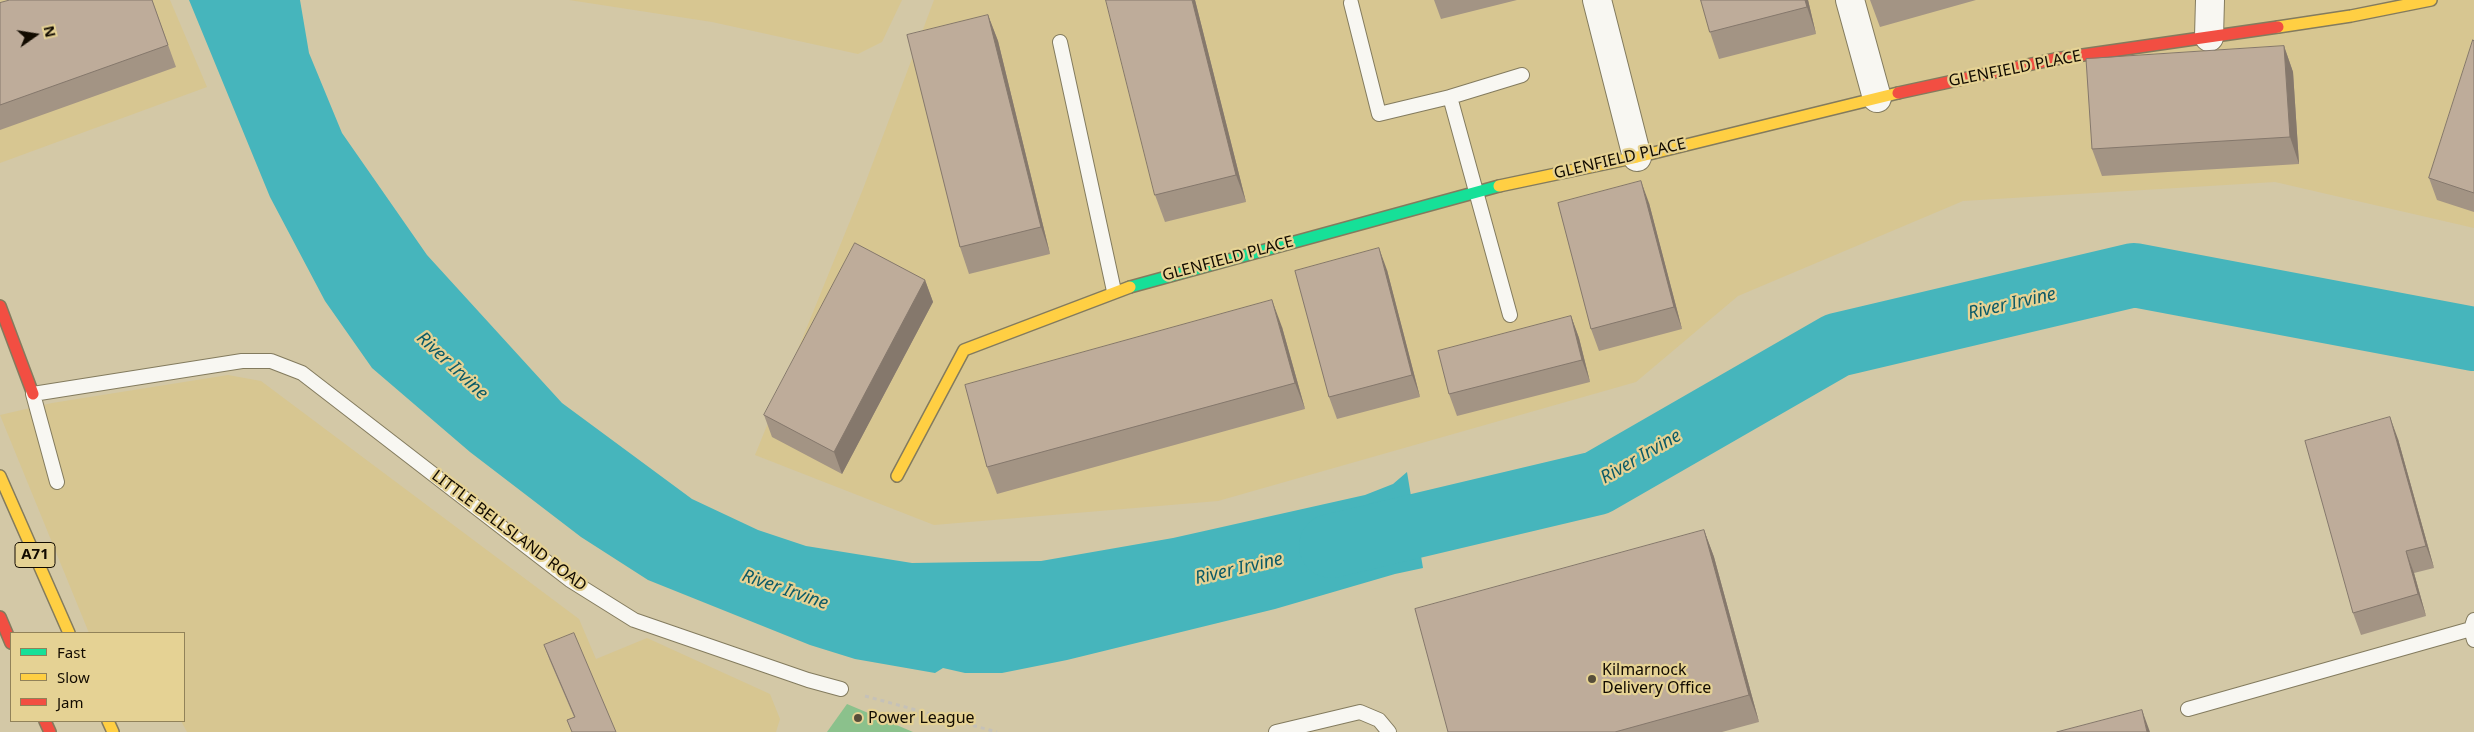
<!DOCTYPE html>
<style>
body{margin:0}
#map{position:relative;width:2474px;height:732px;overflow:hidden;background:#d3c8a6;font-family:"Noto Sans",sans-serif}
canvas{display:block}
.legend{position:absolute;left:10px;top:632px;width:175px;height:90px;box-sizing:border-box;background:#e5d294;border:1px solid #918259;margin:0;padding:6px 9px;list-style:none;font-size:15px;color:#120b00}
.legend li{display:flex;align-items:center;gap:10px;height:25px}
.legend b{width:25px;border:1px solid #918259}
.north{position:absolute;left:10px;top:10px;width:50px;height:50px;-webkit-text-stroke:4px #e5d294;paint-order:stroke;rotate:77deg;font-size:14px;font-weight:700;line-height:20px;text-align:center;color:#120b00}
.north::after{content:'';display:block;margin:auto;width:18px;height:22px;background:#120b00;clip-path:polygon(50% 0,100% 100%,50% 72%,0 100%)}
</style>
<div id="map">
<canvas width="2474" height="732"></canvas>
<ul class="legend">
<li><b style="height:6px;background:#16e098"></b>Fast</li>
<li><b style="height:6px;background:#ffcf43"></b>Slow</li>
<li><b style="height:6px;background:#f24e42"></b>Jam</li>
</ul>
<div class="north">N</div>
</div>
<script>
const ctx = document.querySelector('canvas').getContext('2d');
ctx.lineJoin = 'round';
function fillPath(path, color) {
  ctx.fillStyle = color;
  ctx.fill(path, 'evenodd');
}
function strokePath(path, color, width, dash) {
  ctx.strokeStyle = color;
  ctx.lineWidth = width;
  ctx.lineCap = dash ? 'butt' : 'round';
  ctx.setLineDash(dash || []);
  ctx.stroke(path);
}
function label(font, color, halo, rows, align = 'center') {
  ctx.font = font + ' "Noto Sans",sans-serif';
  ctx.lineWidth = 4.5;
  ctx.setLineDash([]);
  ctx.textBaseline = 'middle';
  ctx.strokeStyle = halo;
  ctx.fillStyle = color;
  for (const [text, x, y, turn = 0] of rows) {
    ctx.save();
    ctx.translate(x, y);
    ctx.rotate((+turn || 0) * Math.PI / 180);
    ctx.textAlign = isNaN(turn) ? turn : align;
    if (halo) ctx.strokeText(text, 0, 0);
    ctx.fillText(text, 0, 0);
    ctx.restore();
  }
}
const built = new Path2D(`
 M0,0H170L207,87L0,163Z
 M569,0H902L882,42L858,54L712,22Z
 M934,0H2474V228L2275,182L1963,201L1738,296L1636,382L1218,501L934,525L755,455L863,189Z
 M228,375L261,381L579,619L596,659L647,638L770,694L780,719L776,732H187L181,721H184V633H89L0,415L52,403Z`);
const green = new Path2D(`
 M847,704L913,732H827Z`);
const water = new Path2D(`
 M189,0H300L309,53L342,133L427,255L562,403L692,499L758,530L806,546L912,563L1041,561L1173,538L1365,495L1393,484L1407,472L1423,568L1395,574L1275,609L1067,660L1002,673H965L943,668L935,673L855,659L810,645L648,580L581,537L470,452L372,368L325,301L270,197Z`);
const river = new Path2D(`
 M1331,546L1597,483L1837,345L2134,275L2474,339`);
const path = new Path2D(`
 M865,696L997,732`);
const lane = new Path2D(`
 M1351,3L1379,114L1450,97L1510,315
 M1060,42L1114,291
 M1450,97L1522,75
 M57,482L33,394L242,361H271L302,373L570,580L634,620L808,680L841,689
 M2474,620L2471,629L2474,640
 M2188,709L2471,629
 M1276,732L1360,712L1379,720L1389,732`);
const street = new Path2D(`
 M1597,0L1637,157
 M1850,0L1877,98
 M2209,37L2210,0`);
const fast = new Path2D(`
 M1130,287L1499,186`);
const slow = new Path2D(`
 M2278,27L2351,16L2431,0
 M1499,186L1637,157L1898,93
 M0,476L69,633
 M897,476L964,350L1130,287
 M108,721L113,732`);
const jam = new Path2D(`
 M1898,93L2055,59L2278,27
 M0,306L33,394
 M0,617L11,643
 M45,721L50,732`);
const wall = new Path2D(`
 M152,0L176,67L0,130V3Z
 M1195,0L1246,202L1165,222L1155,195Z
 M1434,0H1517L1441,19Z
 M1701,0H1808L1816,34L1719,59L1710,32Z
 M1870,0H1976L1880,27Z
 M988,15L998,41L1050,254L969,274L960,247Z
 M2474,41V212L2437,200L2429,178Z
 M2284,46L2293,72L2299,164L2102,176L2092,149Z
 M1649,203L1682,329L1599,351L1591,329Z
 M1387,270L1420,397L1337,419L1329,397Z
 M925,280L933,302L842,474L772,437L764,415Z
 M1571,316L1579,338L1590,382L1457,416L1449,394Z
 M1282,327L1305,409L997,494L987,467Z
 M2398,439L2434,568L2414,573L2426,616L2361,635L2353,613Z
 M1704,530L1714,557L1759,722L1722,732H1448Z
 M544,645L616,732H572L567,720L574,717L550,661Z`);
const shadedWall = new Path2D(`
 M1192,0H1195L1246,202L1236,175Z
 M1805,0H1808L1816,34L1807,7Z
 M988,15L998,41L1050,254L1041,227Z
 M2284,46L2293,72L2299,164L2290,137Z
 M1641,181L1649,203L1682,329L1674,307Z
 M1379,248L1387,270L1420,397L1412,375Z
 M925,280L933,302L842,474L834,452Z
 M1272,300L1282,327L1305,409L1295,383Z
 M1571,316L1579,338L1590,382L1582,360Z
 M2390,417L2398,439L2434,568L2426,546Z
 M1704,530L1714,557L1759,722L1749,695Z
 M2406,551L2414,573L2426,616L2418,594Z
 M2142,710L2150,732H2147Z`);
const building = new Path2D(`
 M10,0H152L168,45L0,105V3Z
 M1106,0H1192L1236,175L1155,195Z
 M1701,0H1805L1807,7L1710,32Z
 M988,15L1041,227L960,247L907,35Z
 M2473,40L2474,41V193L2429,178Z
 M2284,46L2290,137L2092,149L2086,59Z
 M1641,181L1674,307L1591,329L1558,203Z
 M855,243L925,280L834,452L764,415Z
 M1379,248L1412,375L1329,397L1295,271Z
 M1272,300L1295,383L987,467L965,385Z
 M1571,316L1582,360L1449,394L1438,351Z
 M2390,417L2426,546L2406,551L2418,594L2353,613L2305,441Z
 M1704,530L1749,695L1615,732H1448L1415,609Z
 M574,633L616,732H572L567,720L575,717L544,645Z
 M2142,710L2147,732H2057Z`);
const markers = [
 [1592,679,5,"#564d3a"],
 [858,718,5,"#564d3a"]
];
const shields = [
 [35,555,40]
];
const shieldNames = [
 ["A71",35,555]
];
const streetNames = [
 ["GLENFIELD PLACE",2015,69,-11],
 ["GLENFIELD PLACE",1620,159,-13],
 ["GLENFIELD PLACE",1228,259,-15],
 ["LITTLE BELLSLAND ROAD",509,531,37]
];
const poiNames = [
 ["Kilmarnock",1602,670],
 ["Delivery Office",1602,688],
 ["Power League",868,718]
];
const waterNames = [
 ["River Irvine",2012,304,-13],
 ["River Irvine",452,366,43],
 ["River Irvine",1641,457,-30],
 ["River Irvine",1239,569,-13],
 ["River Irvine",785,590,19]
];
fillPath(built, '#d7c691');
fillPath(green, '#8bc18c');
fillPath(water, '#46b5bc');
strokePath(river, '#46b5bc', 64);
strokePath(lane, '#837b5e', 16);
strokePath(street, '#837b5e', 30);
strokePath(fast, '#837b5e', 14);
strokePath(slow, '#837b5e', 14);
strokePath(jam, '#837b5e', 14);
strokePath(path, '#c5c1b8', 3, [4, 4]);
strokePath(lane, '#f8f7f2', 14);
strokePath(street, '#f8f7f2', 28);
strokePath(fast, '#16e098', 11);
strokePath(slow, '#ffcf43', 11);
strokePath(jam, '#f24e42', 11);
fillPath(wall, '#a39484');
fillPath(shadedWall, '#85786c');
fillPath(building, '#beac9a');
strokePath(building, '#85786c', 1);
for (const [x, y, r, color] of markers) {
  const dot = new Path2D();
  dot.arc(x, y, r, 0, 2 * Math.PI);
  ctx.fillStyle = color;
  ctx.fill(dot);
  strokePath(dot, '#e5d294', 2);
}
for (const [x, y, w] of shields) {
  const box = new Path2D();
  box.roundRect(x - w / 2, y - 12.5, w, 25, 4);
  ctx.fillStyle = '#e5d294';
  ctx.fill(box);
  strokePath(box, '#120b00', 1);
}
label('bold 15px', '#120b00', null, shieldNames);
label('16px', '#120b00', '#e5d294', streetNames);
label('16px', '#120b00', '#e5d294', poiNames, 'left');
label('italic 18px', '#0c5a67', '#e5d294', waterNames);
</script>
